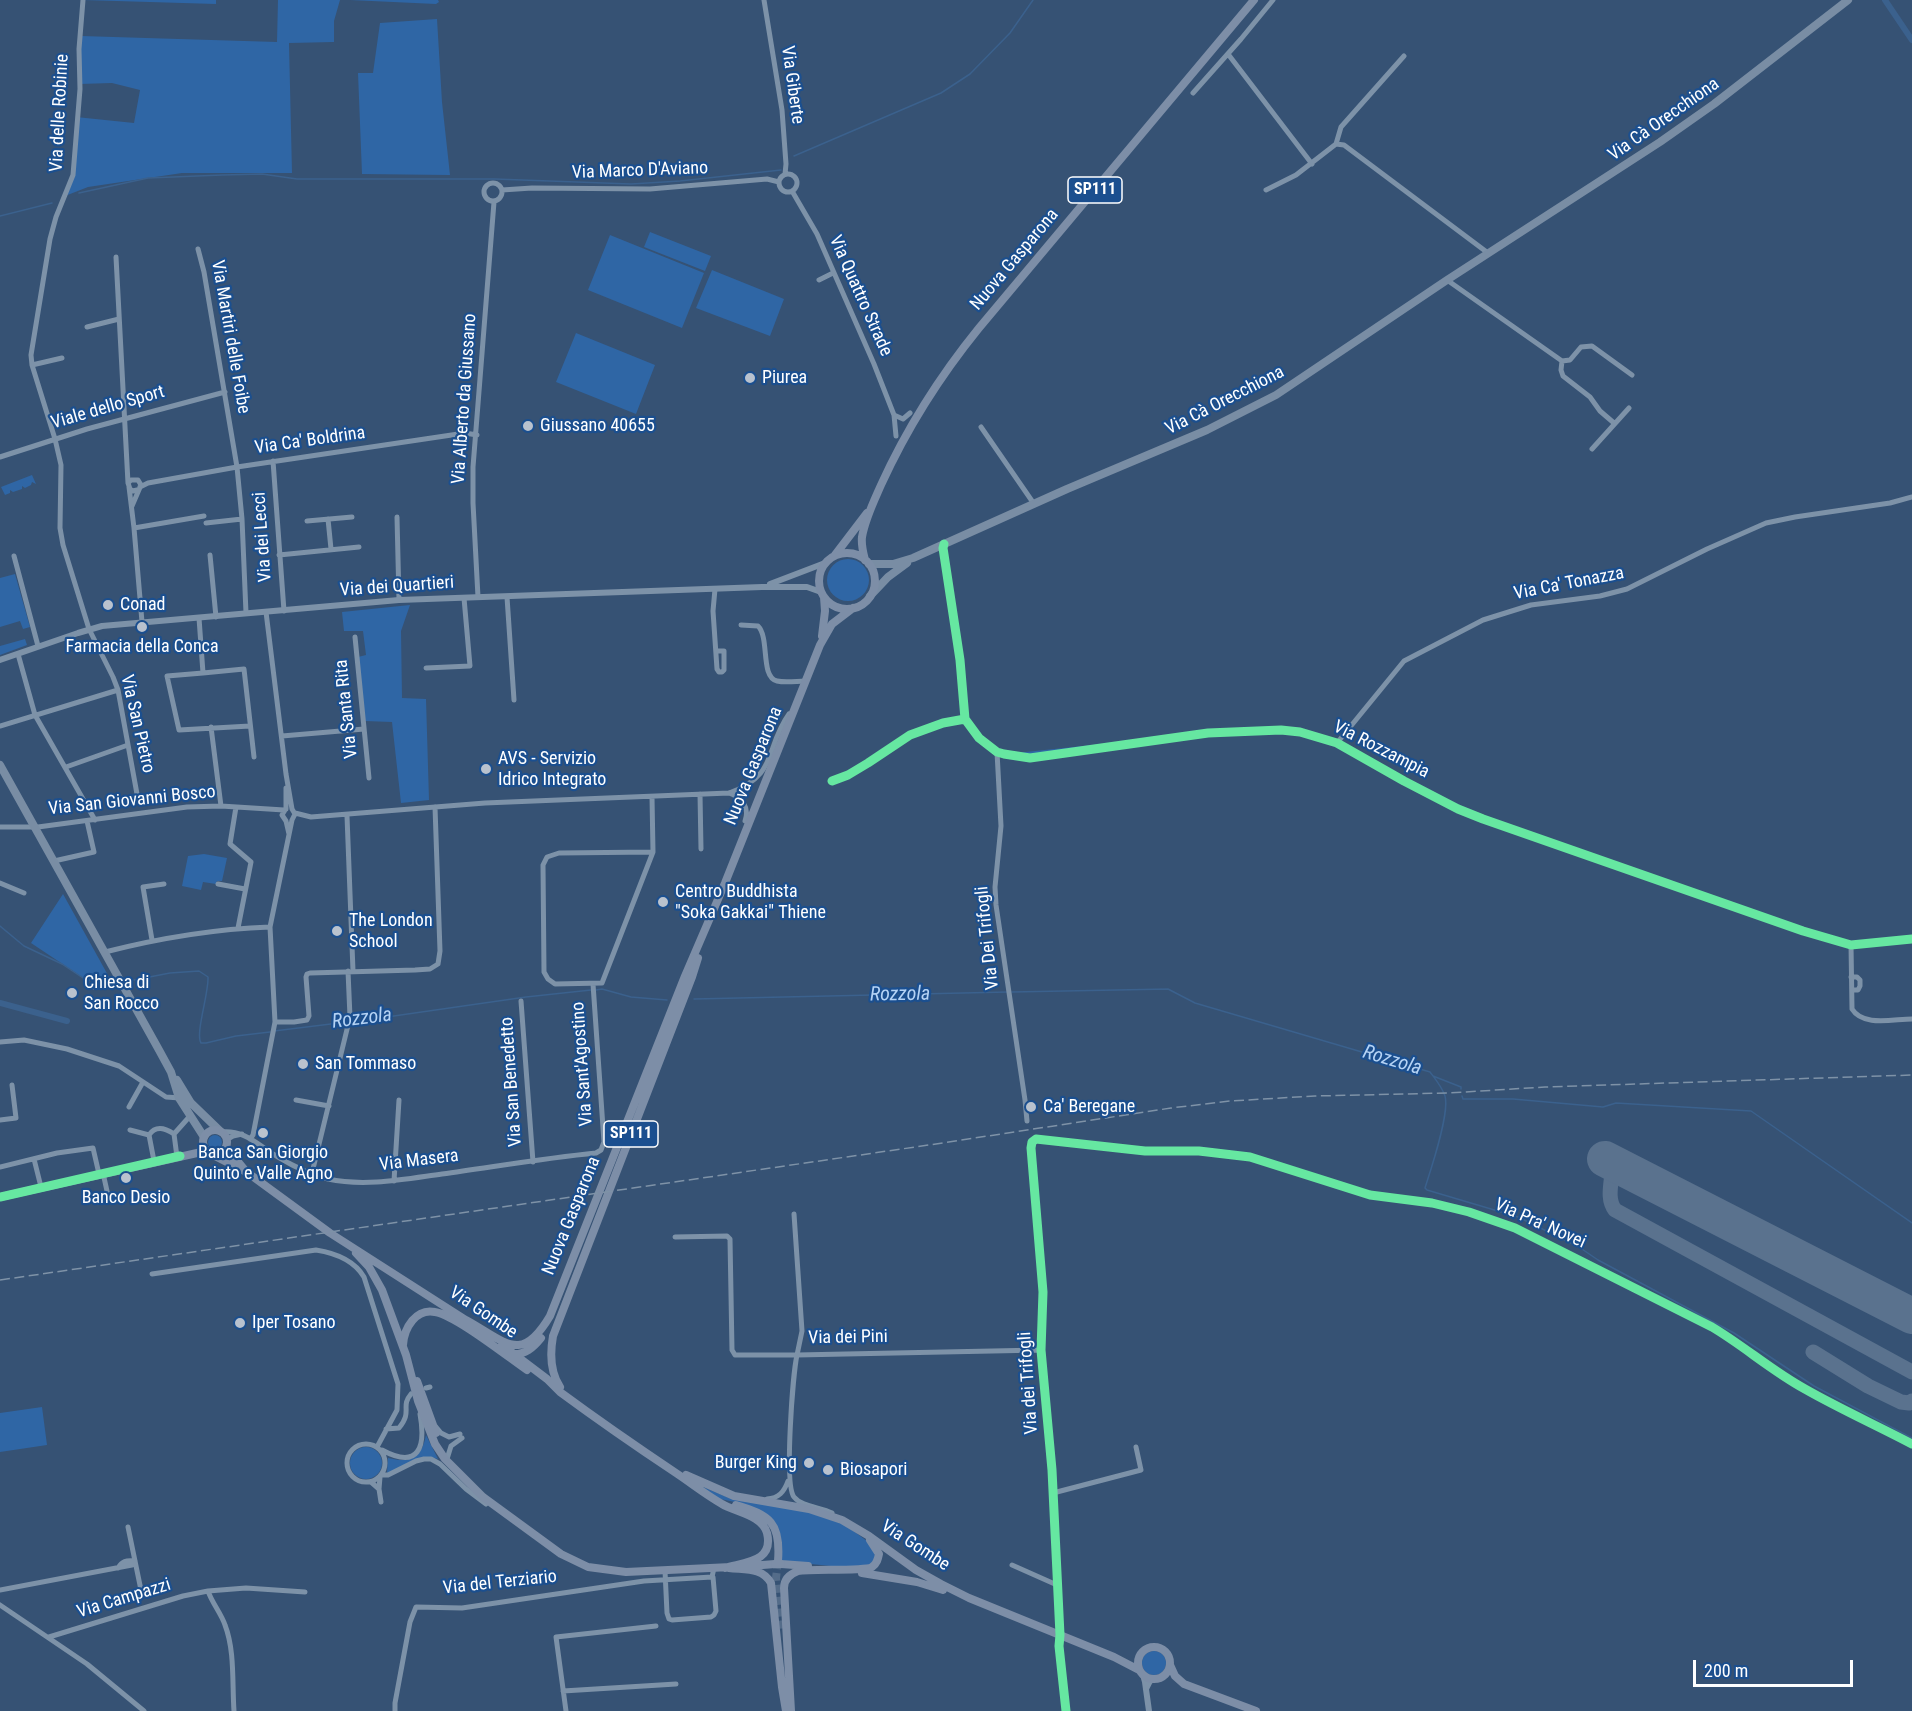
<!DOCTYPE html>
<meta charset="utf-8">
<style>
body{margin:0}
#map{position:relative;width:1912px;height:1711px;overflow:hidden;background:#365274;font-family:"Roboto Condensed",sans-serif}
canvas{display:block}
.scale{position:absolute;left:1693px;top:1660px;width:160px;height:27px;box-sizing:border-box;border:3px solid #fff;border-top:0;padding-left:8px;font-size:18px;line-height:21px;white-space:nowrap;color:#fff;-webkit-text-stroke:4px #1b4f8f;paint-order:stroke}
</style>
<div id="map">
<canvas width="1912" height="1711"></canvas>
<div class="scale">200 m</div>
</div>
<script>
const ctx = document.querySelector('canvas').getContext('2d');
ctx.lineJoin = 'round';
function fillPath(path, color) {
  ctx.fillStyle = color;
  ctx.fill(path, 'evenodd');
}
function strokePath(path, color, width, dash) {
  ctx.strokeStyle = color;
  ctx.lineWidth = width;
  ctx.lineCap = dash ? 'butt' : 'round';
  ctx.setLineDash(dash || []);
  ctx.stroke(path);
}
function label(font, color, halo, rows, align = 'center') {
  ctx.font = font + ' "Roboto Condensed",sans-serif';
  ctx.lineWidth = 4.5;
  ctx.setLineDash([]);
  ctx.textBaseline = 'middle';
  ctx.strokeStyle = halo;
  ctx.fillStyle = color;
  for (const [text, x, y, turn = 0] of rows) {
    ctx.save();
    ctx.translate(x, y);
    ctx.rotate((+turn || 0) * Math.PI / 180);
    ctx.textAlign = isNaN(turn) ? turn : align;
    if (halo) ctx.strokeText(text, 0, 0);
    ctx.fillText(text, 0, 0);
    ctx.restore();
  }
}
const green = new Path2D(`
 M83,0H216V4Z
 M278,0H340L334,21V42L289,43L292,173H182L88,187L65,196L74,165L76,117L134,123L140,90L112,83L79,84L81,36L277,42Z
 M350,0H438L439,2L436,4Z
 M437,19L442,102L450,175L362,174L358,73H373L380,23Z
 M650,232L711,256L705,271L644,247Z
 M610,235L704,273L682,328L588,290Z
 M712,270L784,299L770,336L696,308Z
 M576,333L655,365L636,414L556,382Z
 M32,475L36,484L32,482L31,485L25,488L22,486V489L13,492L10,490V493L5,495L1,487Z
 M827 580a21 21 0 1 1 42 0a21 21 0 1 1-42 0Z
 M15,574L30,627L23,629L20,621L0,627V578Z
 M410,605L401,631L402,698L426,699L429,800L401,803L392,722L365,721L358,657L366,655L363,631H344L342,612Z
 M25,639L27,645L0,655V646Z
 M1102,744H1119L1038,755L1016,753Z
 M204,854L227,858L222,881H217L216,884L203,882L201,890L182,886L188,856Z
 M63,894L109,977V978L88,981L31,943Z
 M208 1142a7 7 0 1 1 14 0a7 7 0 1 1-14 0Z
 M42,1407L47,1445L0,1452V1413Z
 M426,1435L438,1459C416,1451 406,1468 387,1473L388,1458C410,1463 421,1460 426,1435Z
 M350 1463a16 16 0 1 1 32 0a16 16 0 1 1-32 0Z
 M696,1484L729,1498L806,1510L844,1524L871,1544L876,1558L869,1566H831L781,1561L782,1544L778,1529L740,1503L715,1498Z
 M1142 1663a12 12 0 1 1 24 0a12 12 0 1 1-24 0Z`);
const stream = new Path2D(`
 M794,156L941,93L970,74L1010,33L1033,0
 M79,193L148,178L222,175L262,174L297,179H495L631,184L680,181L781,170
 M0,216L52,203
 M0,926L24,946L62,964L89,982
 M134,980L170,973L199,971L208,977C209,993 195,1034 201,1043H206L236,1036L270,1032
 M596,990L602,989L631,997L667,1000
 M1012,992L1168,989L1195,1003L1430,1072C1436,1080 1442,1087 1445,1096C1450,1113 1431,1169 1425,1188L1427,1190L1518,1217L1579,1247L1598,1260L1734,1333L1814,1386L1912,1438
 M694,999L1008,992
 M352,1022L526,997L591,990
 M274,1031L347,1022
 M1433,1076L1461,1087V1089
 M1462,1096L1463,1099H1513L1603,1107L1616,1103L1751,1111L1912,1223`);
const canal = new Path2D(`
 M1885,0L1912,40
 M0,1003L67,1021`);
const taxiway = new Path2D(`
 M1620,1167L1612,1173C1611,1185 1607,1200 1615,1210L1912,1372
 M1813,1352L1868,1386L1901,1402L1909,1403L1912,1401`);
const runway = new Path2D(`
 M1605,1159L1912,1316`);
const primaryTunnel = new Path2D(`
 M778,1561L776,1578L781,1630`);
const minor = new Path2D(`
 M83,0L79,49L80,89L73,175L56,217L50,239L31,355L32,365L55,439L61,465L60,528L63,545L89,629L113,677L118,690L137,794
 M764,0L782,110L786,164L785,174
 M1228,54L1312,164
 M1193,93L1241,39L1273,0
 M1336,144L1341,127L1404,56
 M779 183a9 9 0 1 1 18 0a9 9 0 1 1-18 0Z
 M484 192a9 9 0 1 1 18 0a9 9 0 1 1-18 0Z
 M502,190L532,188L650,189L767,179L779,182
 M1266,190L1296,175L1336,144L1344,145L1488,253
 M792,191L817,234L874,364L894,415L896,436
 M198,249L204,272L237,467L242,519L246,613
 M116,257L128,483
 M819,280L833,273
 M1447,280L1562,361L1561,370L1563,376L1590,397L1600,411L1614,423
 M87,327L119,319
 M1562,361L1570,360L1581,347L1592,346L1632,375
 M32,365L62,358
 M894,415L903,419L910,413
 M981,427L1032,501L1033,504
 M1592,449L1629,408
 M0,457L87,429L225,392
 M273,461L284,611
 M129,487L134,528L142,622
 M140,487L148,483L237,467L465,433L477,435
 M132,506L141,485L138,480H131L128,483L130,489L133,491L137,490
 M397,517L399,600
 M328,519L331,549
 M307,521L352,517
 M206,523L242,519
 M134,528L204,516
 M944,544L943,548L960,660L965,719L979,738L997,752L1004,754L1030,758L1208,733L1281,730L1300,732L1337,743L1404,781L1458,809L1483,819L1803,931L1851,945L1912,939
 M210,555L216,617
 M279,555L359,547
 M14,556L38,646
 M715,589L713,611L717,669L719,672H722L724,670V651H716
 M478,597L473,503V467L494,202
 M507,597L514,700
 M199,618L203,673L167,676L179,730L250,726
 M741,625L758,626C770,638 760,677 777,681C786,683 797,681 806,681
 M355,637L369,778
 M18,654L35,715L95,820
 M426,668L470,666L464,598
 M203,673L244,669L254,757
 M0,726L118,690
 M211,727L221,806
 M282,736L364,729
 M1337,743L1404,661L1483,620L1531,605L1600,596L1627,589L1707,549L1766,523L1795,517L1890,503L1912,497
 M997,752L1001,826L995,887L996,905L1025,1100L1027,1121
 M66,767L128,745
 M832,781L848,775L868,763L910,735L943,723L965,719
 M729,793C742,798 750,807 745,821
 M700,794L701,849
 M652,797L653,852L602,983L555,984L548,979L544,972L543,865L547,857L559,853L653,852
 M236,807L230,844L251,862L238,928
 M286,809V788
 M285,810L282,815L286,821L289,834
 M295,813L311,817L485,803L729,793C779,775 764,749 789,714
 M347,816L353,971
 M0,827H38L187,807L221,806L284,810
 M54,861L94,852L87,821
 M0,883L24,893
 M218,884L245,889
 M152,940L143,887L164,884
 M1851,945L1852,1009C1863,1027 1893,1019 1912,1019
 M105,952C160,938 214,929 270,927
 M1851,977H1857L1860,980V986L1858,990H1852
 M94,987L121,982
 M521,1001L533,1162
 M275,1022H294L307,1020L309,1016L306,977L307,974L310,973L415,970L430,969L438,964L440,951L435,807
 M0,1042L24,1040L67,1049L119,1066L166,1097L180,1098
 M296,1100L329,1106
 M129,1107L143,1082
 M0,1120L16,1118L12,1085
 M130,1130L149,1135
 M221,1132C244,1129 259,1146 278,1157C293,1166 311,1175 328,1179C365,1187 405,1179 442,1174C493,1167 545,1158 596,1153L601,1150L604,1142L593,984
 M174,1134L190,1116
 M174,1134L177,1157
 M250,1139L253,1135L275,1022L270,927L292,820L295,814L292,809L286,774L266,612
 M226,1140L233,1136L242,1134
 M34,1159L41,1187
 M154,1161L149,1135C156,1125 165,1128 174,1134
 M0,1167L57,1153L93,1148L99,1174
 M103,1173L109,1200
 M312,1173L350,1017L348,971
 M394,1181L399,1100
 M794,1214L802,1331L797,1355L1041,1350
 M675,1237L727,1236L730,1239L732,1350L735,1355H797C793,1373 784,1485 794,1497C802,1507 821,1507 832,1513
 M152,1274L316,1250C335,1253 354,1260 364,1277L398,1384L397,1410L377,1447
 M426,1388L430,1387
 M436,1427L441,1433L449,1437L460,1434
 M386,1429L399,1428C413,1411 400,1407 411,1394
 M347 1463a19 19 0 1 1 38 0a19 19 0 1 1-38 0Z
 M382,1450C419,1470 426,1447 420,1414
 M447,1459L451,1446L462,1438
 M382,1475H388L416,1461L424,1459H431L440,1464L466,1489L486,1504
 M371,1482L379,1489L380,1477
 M379,1489L381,1502
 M1053,1493L1141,1470L1136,1447
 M767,1499C779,1498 784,1492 788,1481
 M128,1527L142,1595
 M1012,1565L1057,1585
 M118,1568C122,1561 126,1560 135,1561
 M665,1571L667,1613L669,1619L672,1620L711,1617L714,1615L716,1611L713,1577
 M0,1590L132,1565L135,1561
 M208,1591C212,1603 221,1613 225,1625C235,1651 232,1683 234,1711
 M0,1605L87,1664L144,1711
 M49,1637L183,1596L208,1591L246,1588L305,1592
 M563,1691L676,1684
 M395,1711V1703L410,1622L416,1607L462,1608L644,1581L712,1577L714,1568
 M566,1711L556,1637L656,1626
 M1066,1711L1059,1646L1060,1635L1052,1470L1041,1350L1043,1292L1031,1148L1032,1142L1036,1139L1145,1151H1199L1250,1157L1370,1195L1432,1203L1469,1212L1515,1228L1712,1327C1744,1346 1772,1371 1805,1389C1840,1409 1876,1425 1912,1444`);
const tertiary = new Path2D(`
 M770,584L825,563
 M0,660L78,633L102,626L399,600L762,587H807L821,592
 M1143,1675L1145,1682L1149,1711
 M1146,1689L1150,1681L1155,1679`);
const secondary = new Path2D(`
 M869,564H893L913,558L1067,489L1207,430L1276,395L1447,280L1660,142L1714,104L1848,0
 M870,596L888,577L907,563
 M0,765L159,1050L171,1072L179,1098L204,1137
 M177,1080L191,1103L220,1131`);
const primary = new Path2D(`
 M819 581a28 28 0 1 1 56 0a28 28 0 1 1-56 0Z
 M835,555L867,513
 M865,560C863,552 861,545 862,537C865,519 874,501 881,485C907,428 940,376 979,328L1254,0
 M822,636L825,611L824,597
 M203 1142a12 12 0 1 1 24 0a12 12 0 1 1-24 0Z
 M226,1147L244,1169
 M211,1154L248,1173L330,1233L469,1322
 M0,1197L206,1151
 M356,1253L369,1267L382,1290L406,1355L418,1401L435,1444L445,1459L483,1497L561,1554L588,1567L626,1572L731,1567
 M466,1320C506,1342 521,1365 550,1316L685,976L725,883L820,645L832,624L853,608
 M403,1345C404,1328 416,1308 435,1312C455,1315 508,1357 527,1370
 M502,1345L547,1379L560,1392C598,1420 637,1447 676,1473C691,1483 706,1495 722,1504C735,1512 762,1515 767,1533C774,1562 745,1562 725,1568
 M512,1354C525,1355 533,1348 541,1338
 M417,1381L436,1433
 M560,1387C550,1372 550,1353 553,1336L692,977L698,958
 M686,1475L734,1496L809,1509L842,1520L869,1536L916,1570L941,1584L969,1598L1114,1657L1139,1670
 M736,1505C770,1515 781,1523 778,1561
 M781,1564L808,1566
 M750,1566L775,1564
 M729,1568C745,1570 762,1567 771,1583L782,1687L786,1711
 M862,1573L917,1582L943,1590
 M1138 1663a16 16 0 1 1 32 0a16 16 0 1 1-32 0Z
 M1170,1665L1175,1676L1184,1684L1256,1711
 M791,1711L784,1588C784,1579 790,1574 798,1571C812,1569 866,1571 872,1567C877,1564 878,1559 879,1554L870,1540`);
const rail = new Path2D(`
 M0,1280L929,1145L1171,1108L1230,1101L1315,1096L1448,1093L1545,1087L1912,1075`);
const primaryBridge = new Path2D(`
 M775,1564H781`);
const cycleway = new Path2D(`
 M944,544L943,548L960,660L965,719L979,738L997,752L1004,754L1030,758L1208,733L1281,730L1300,732L1337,743L1404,781L1458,809L1483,819L1803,931L1851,945L1912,939
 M832,781L848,775L868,763L910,735L943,723L965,719
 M0,1197L180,1156
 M1066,1711L1059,1646L1060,1635L1052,1470L1041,1350L1043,1292L1031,1148L1032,1142L1036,1139L1145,1151H1199L1250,1157L1370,1195L1432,1203L1469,1212L1515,1228L1712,1327C1744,1346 1772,1371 1805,1389C1840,1409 1876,1425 1912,1444`);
const markers = [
 [750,378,6,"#b9c2ce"],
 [528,426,6,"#b9c2ce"],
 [108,605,6,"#b9c2ce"],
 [142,627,6,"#b9c2ce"],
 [486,769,6,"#b9c2ce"],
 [663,902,6,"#b9c2ce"],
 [337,931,6,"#b9c2ce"],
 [72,993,6,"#b9c2ce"],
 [303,1064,6,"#b9c2ce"],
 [1031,1107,6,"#b9c2ce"],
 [263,1133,6,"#b9c2ce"],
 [126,1178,6,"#b9c2ce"],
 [240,1323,6,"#b9c2ce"],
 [809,1463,6,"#b9c2ce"],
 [828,1470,6,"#b9c2ce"]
];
const shields = [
 [1095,190,54],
 [631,1134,54]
];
const shieldNames = [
 ["SP111",1095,190],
 ["SP111",631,1134]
];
const streetNames = [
 ["Via Giberte",792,85,82],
 ["Via delle Robinie",60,113,-87],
 ["Via Cà Orecchiona",1664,120,-35],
 ["Via Marco D'Aviano",640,171,-2],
 ["Nuova Gasparona",1015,260,-50],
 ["Via Quattro Strade",860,296,66],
 ["Via Martiri delle Foibe",230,337,80],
 ["Via Alberto da Giussano",465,399,-86],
 ["Via Cà Orecchiona",1225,401,-27],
 ["Viale dello Sport",108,408,-16],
 ["Via Ca' Boldrina",310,441,-8],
 ["Via dei Lecci",263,537,-94],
 ["Via Ca' Tonazza",1569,584,-11],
 ["Via dei Quartieri",397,587,-4],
 ["Via Santa Rita",347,709,-96],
 ["Via San Pietro",137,724,77],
 ["Via Rozzampia",1381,750,27],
 ["Nuova Gasparona",754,766,-68],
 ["Via San Giovanni Bosco",132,801,-6],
 ["Via Dei Trifogli",988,938,-96],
 ["Via Sant'Agostino",583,1064,-94],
 ["Via San Benedetto",512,1082,-94],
 ["Via Masera",419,1161,-7],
 ["Nuova Gasparona",572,1216,-68],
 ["Via Pra' Novei",1540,1224,24],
 ["Via Gombe",483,1313,34],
 ["Via dei Pini",848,1338,-1],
 ["Via dei Trifogli",1029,1383,-94],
 ["Via Gombe",915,1546,33],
 ["Via del Terziario",500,1583,-6],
 ["Via Campazzi",124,1599,-17]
];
const poiNames = [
 ["Piurea",762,378],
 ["Giussano 40655",540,426],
 ["Conad",120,605],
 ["Farmacia della Conca",142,647,"center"],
 ["AVS - Servizio",498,759],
 ["Idrico Integrato",498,780],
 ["Centro Buddhista",675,892],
 ["\"Soka Gakkai\" Thiene",675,913],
 ["The London",349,921],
 ["School",349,942],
 ["Chiesa di",84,983],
 ["San Rocco",84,1004],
 ["San Tommaso",315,1064],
 ["Ca' Beregane",1043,1107],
 ["Banca San Giorgio",263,1153,"center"],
 ["Quinto e Valle Agno",263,1174,"center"],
 ["Banco Desio",126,1198,"center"],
 ["Iper Tosano",252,1323],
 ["Burger King",797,1463,"right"],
 ["Biosapori",840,1470]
];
const waterNames = [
 ["Rozzola",900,995,-1],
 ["Rozzola",362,1019,-7],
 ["Rozzola",1392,1061,17]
];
fillPath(green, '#2f66a5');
strokePath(stream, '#3b618d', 1.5);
strokePath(canal, '#3b618d', 6);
strokePath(taxiway, '#5a728e', 15);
strokePath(runway, '#5a728e', 36);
strokePath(primaryTunnel, '#546c89', 8, [8, 4]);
strokePath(minor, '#7d92a8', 5);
strokePath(tertiary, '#7d92a8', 6);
strokePath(secondary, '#798da4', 8);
strokePath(primary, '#7d8ea7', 8);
strokePath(rail, '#7e92a7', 1.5, [10, 4.5]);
strokePath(primaryBridge, '#7d8ea7', 8);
strokePath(cycleway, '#66e7a1', 9);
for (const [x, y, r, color] of markers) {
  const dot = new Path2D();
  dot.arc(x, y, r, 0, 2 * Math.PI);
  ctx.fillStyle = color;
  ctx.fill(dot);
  strokePath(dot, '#1b4f8f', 2);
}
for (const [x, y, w] of shields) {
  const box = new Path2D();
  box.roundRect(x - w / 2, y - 13, w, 26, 4.5);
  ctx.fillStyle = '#1b4f8f';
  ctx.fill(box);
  strokePath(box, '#fff', 1.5);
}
label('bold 16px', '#fff', null, shieldNames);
label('18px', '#fff', '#1b4f8f', streetNames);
label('18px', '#fff', '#1b4f8f', poiNames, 'left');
label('italic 20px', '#b5d3f5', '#1b4f8f', waterNames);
</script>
